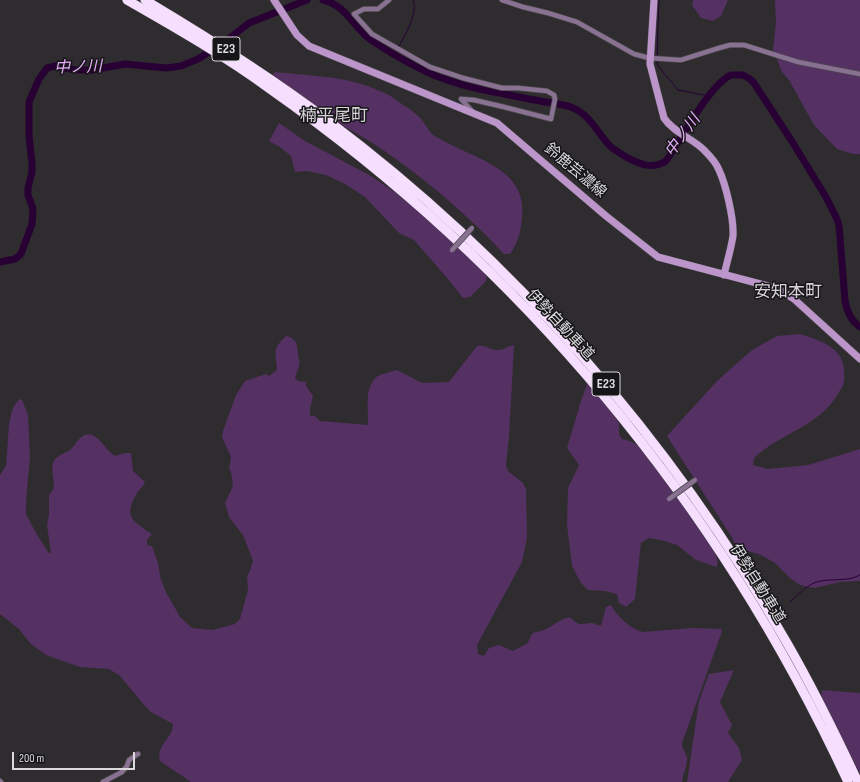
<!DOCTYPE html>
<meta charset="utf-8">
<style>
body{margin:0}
#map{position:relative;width:860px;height:782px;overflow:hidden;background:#2f2c30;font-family:"Sofia Sans Condensed",sans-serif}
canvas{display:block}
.scale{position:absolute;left:12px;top:752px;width:123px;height:18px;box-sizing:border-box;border:2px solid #dbd9db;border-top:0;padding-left:5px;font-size:12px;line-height:14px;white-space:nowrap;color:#dbd9db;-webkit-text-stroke:3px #161517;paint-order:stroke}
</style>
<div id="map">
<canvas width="860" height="782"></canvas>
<div class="scale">200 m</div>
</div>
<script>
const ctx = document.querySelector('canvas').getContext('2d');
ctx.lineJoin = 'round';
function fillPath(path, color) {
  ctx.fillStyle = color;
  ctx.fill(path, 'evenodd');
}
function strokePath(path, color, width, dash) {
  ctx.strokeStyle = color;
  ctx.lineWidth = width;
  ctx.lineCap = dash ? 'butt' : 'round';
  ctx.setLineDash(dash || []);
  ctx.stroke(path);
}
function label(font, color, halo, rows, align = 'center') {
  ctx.font = font + ' "Sofia Sans Condensed","Noto Sans JP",sans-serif';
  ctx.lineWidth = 3;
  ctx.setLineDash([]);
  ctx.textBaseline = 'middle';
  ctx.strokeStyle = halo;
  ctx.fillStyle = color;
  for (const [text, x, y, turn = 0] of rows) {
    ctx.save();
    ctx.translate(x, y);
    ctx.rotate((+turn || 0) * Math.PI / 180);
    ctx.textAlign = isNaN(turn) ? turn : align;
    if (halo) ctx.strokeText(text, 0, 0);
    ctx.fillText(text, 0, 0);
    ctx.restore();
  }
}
const green = new Path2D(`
 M693,0H728L721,16L713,21L701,18L692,5Z
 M775,0H860V154H853L837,149L814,125L789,80L782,72L773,50L776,22Z
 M275,72C311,76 350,76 382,92C390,95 397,100 403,105C409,108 415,113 420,118C425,123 428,130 433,135C436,137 440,139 444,141C475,159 528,169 522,217C521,231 518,243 510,254H504C469,216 429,182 386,152C368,139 348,129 329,117C309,104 290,89 271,76Z
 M279,123L305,141L371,176L406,200L481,267L487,275L486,281L470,297L463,298L448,279L414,240L399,233L365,197L345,184L326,175L307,171L295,172L291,156L280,147L269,141Z
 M800,334C818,340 842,346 844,369C844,373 845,378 844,381C844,385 841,389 839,392C821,426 780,433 754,458L753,465L767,469L808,465L860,449V581L840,582L814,588L800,585L790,578L775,563L761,555L745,550L735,546L733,539L667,436L717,381L752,350L777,336Z
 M286,336C299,338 297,350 299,360C300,363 300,362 299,366C298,370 296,374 295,378L298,381L306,382V386L313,396L310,409V416H315L320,421L368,425C369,410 363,386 378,376C384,373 391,372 397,370L422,383L449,382L477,346C487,344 490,351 499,350C504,350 508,346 514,345L509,437L506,465L508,471L523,483L526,489L527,538L522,562L477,645L478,654L484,656L489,648L499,645L513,651L528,643C529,641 530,636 532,634C535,631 541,632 544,630C555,625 559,619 570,617C580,627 580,624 591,623C594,623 598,625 601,626L606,607L611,605C617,616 630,629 643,632L693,628L722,629L721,634L682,743C681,749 687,752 687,759C687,766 683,775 682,782H191L160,761C156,744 173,739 173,724L151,712L145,706L120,676L109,669L80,667L46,655L31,644L19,629L0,614V475L6,466L9,424L12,410L16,403L20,399L22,400L28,415L30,457L26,502V514L36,533L48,552L51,554L47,525L49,515V495L54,488C54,480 51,471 53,463C56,455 64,454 70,450C76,445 81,431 92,435C101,439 107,451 115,456L125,453H131L133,471L145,482C143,487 140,489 137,493C123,516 132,521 152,534L147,540V545L152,546L158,563L161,580L167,594L180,617L192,628L212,630L235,624L240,619L248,590L247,576L250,571L253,561L243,535L229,517L225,503L233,486L231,472L229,469L231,457L222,437L223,431L236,395L245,381L266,374L269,376L276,371L277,368C275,351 273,348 286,336Z
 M588,382L601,397L619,423V434L622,439C637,442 641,448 651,459L715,553L718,563L716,567L696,560L677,545L661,540L649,538L641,543L635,599L626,607L619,603L617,594L605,591L588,590L581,583L572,566L567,525L568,488L579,465L567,448L581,401Z
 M734,670L720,702L732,725L728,733L739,748L742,760L728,782H687L699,701L709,674Z
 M822,690L860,693V773L821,698Z`);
const stream = new Path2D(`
 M398,48C404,37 419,12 413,0
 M395,54L397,50
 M657,57L659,0
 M657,61L658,66L678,90L709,96
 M790,602C797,596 805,587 814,583C829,577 846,583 860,575`);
const river = new Path2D(`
 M323,0C346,5 354,28 371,40C387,51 412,65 429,73C463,88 499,93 535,100C547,103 562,103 573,108C590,115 597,132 609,145C614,150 620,153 626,157C640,164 651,170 666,161C681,140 709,85 731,75H743L750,79L754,83L793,143L826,197L836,217L839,225L845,301C847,312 851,321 860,327
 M0,262L15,259L21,254L32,224L33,209L28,195V188L32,172V163L29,136V102L39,79L47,68L55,66L75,70H92L125,64L166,68L181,66L198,59L226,41L249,23L307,0`);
const street = new Path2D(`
 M389,0L378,9H364L354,14L372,34L430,67L463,78L502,88H518L547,91L554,95L555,99L551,119L504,107L474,100L461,99L473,112
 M502,0L523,7L548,13L577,22L634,54L649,58L681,60L719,48L730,45H744L798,62L860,74
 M0,781L1,782
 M103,782L122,772L127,766L129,760L138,754`);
const secondary = new Path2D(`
 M274,0L297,35L309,46L497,123L606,216L658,257L768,286L780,290L794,299L860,359
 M654,0L650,64L664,118C674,133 692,138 704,150C710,156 716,162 719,170C726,185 734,219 733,236C731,249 727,262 724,275`);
const highway = new Path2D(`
 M127,0C176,28 225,56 270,89C522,266 719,503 848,782
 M145,0C207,37 268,75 326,119C513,259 671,440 787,643C813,688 836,735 858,782`);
const streetBridge = new Path2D(`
 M452,250L472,228
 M669,499L695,480`);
const shields = [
 [226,49,28],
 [606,384,28]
];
const shieldNames = [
 ["E23",226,49],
 ["E23",606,384]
];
const streetNames = [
 ["鈴鹿芸濃線",575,171,40],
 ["伊勢自動車道",560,325,47],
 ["伊勢自動車道",757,584,58]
];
const waterNames = [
 ["中ノ川",78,68,-2],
 ["中ノ川",683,136,-54]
];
const quarterNames = [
 ["楠平尾町",334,117],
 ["安知本町",788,293]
];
fillPath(green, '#553062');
strokePath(stream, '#280034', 1);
strokePath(river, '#280034', 7);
strokePath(street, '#4b484b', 6);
strokePath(secondary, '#4b484b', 8);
strokePath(highway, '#4b484b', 10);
strokePath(street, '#887191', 4.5);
strokePath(secondary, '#bc96ca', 7);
strokePath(highway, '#f5defe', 9);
strokePath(streetBridge, '#4b484b', 6, []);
strokePath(streetBridge, '#887191', 4.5);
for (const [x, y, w] of shields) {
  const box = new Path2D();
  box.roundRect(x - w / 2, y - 12, w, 24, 3);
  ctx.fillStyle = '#161517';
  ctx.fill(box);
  strokePath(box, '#dbd9db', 1);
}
label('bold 14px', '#dbd9db', null, shieldNames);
label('15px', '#dbd9db', '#161517', streetNames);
label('italic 16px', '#e5abfa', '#161517', waterNames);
label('17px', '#d6d2d7', '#161517', quarterNames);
</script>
